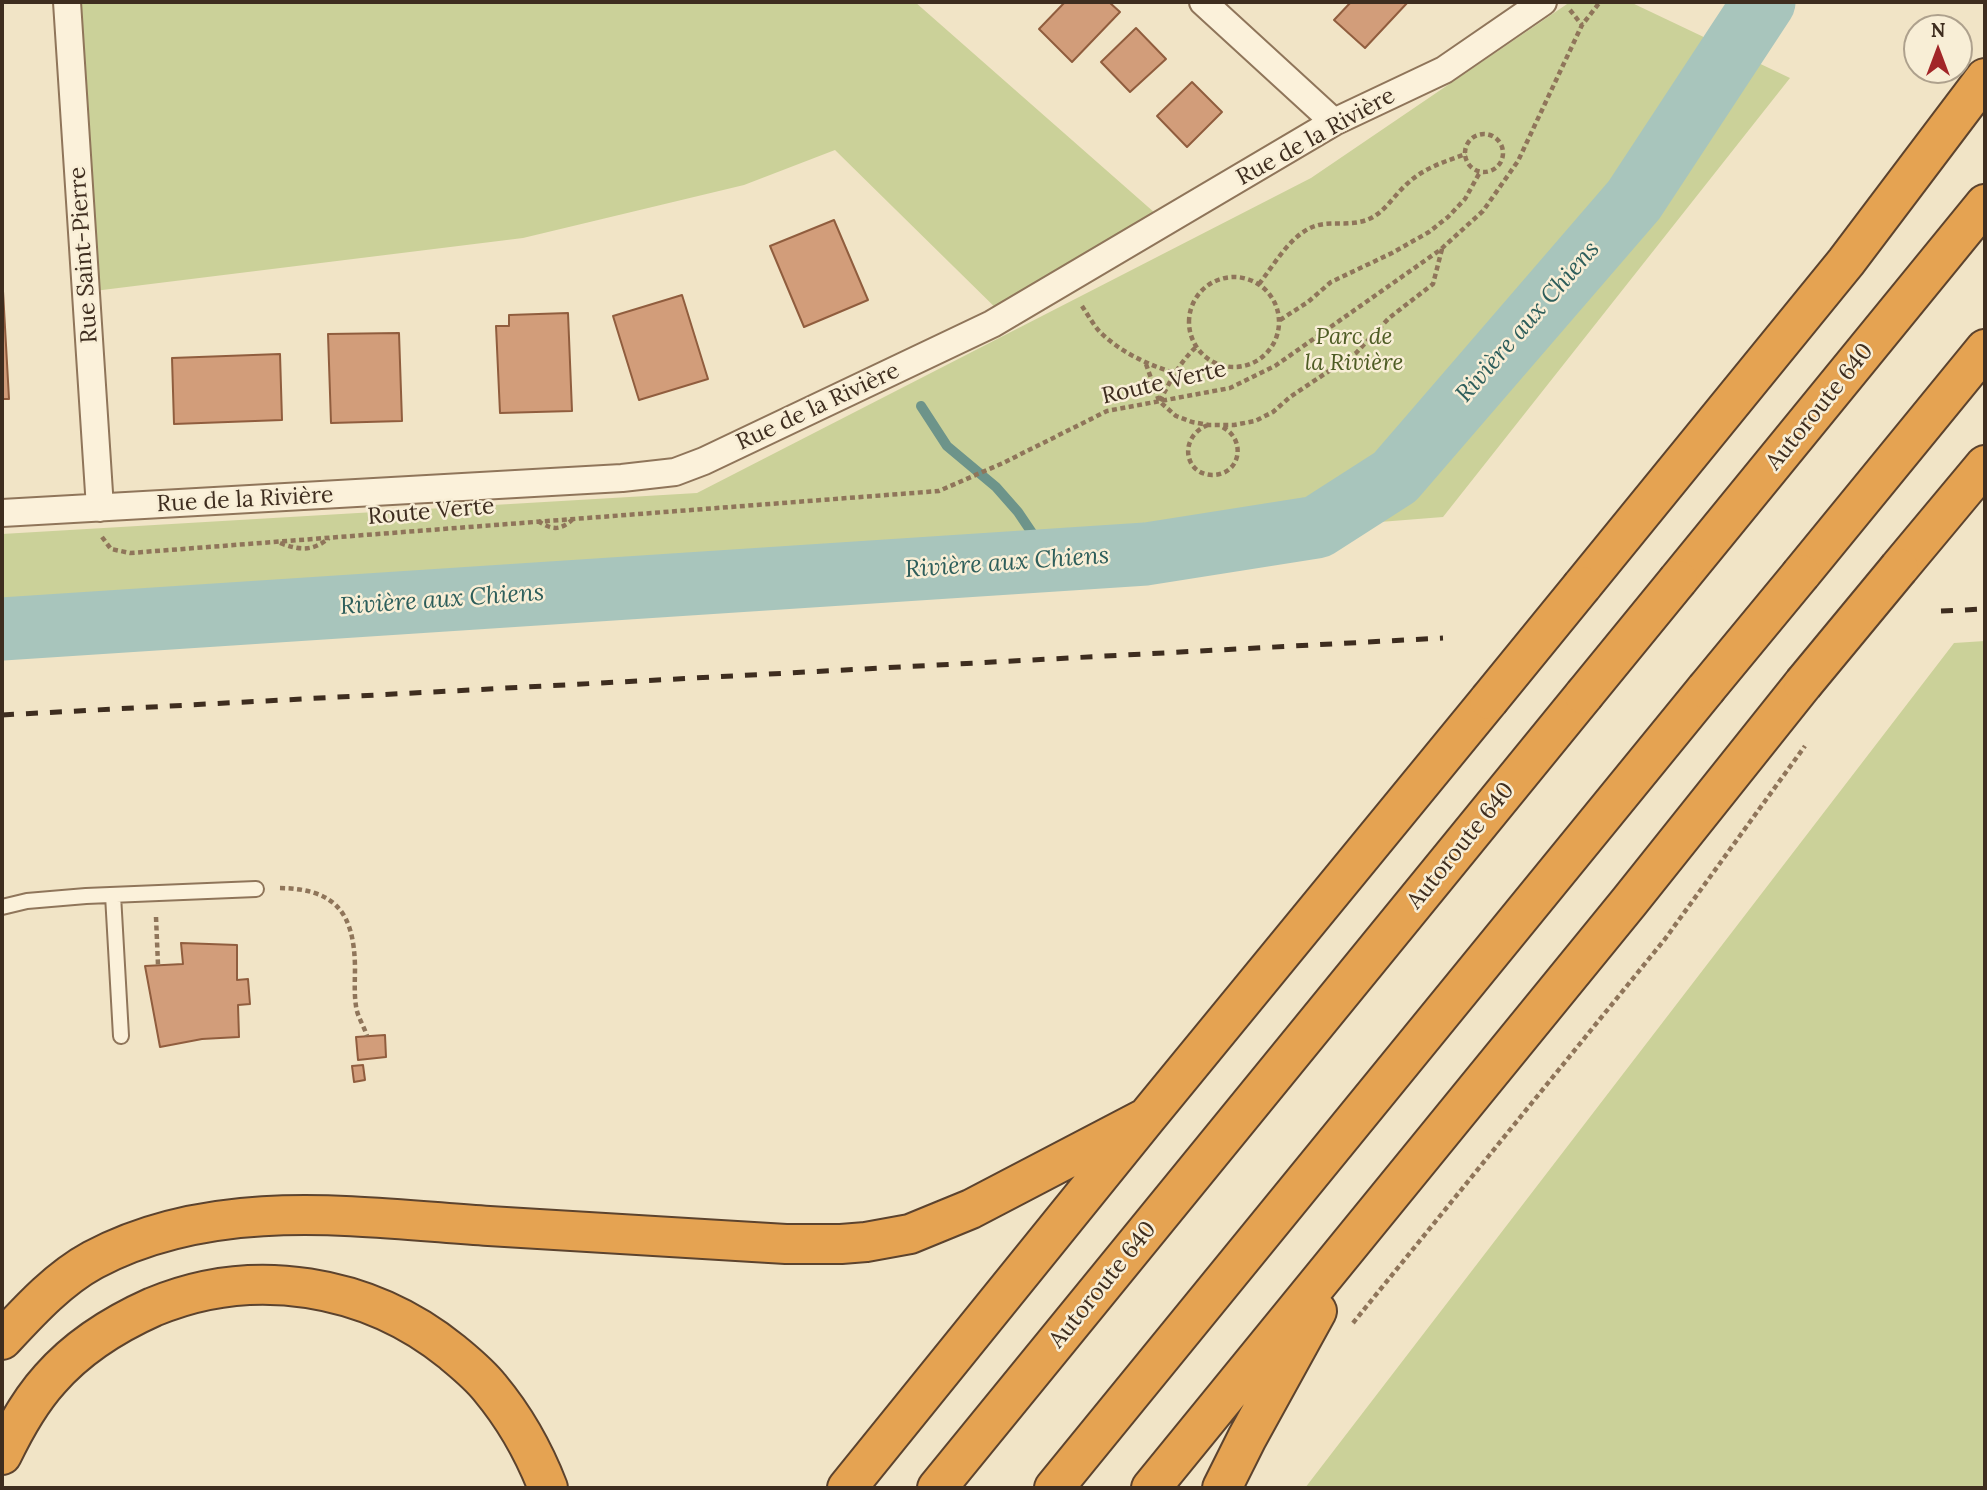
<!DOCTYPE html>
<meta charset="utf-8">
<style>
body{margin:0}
#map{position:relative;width:1987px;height:1490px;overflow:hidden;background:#f1e4c6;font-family:Lora,serif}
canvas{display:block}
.frame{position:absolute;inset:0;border:4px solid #3e2d1f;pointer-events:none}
.north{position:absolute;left:1903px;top:14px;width:70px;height:70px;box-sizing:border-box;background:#f8eed6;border:2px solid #aea18d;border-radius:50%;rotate:0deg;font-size:19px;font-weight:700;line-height:28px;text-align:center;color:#3e2d1f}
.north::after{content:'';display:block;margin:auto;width:24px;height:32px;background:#a22628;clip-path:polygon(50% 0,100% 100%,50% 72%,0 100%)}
</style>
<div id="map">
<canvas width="1987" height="1490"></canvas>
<div class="frame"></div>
<div class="north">N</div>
</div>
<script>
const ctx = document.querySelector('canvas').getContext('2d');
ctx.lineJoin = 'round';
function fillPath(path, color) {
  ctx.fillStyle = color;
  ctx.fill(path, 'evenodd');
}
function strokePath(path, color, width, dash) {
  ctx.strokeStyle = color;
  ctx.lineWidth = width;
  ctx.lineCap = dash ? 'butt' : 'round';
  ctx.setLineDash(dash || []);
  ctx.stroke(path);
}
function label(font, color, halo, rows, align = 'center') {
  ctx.font = font + ' Lora,serif';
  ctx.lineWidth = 5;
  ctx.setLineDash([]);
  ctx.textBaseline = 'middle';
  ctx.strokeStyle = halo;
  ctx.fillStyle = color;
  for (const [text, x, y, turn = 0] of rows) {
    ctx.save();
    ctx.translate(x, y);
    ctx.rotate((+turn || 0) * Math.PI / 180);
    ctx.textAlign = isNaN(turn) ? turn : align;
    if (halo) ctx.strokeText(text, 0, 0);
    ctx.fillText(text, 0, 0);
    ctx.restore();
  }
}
const green = new Path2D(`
 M67,2H915L1172,228L1012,324L835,150L744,185L523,238L86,292Z
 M1570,2H1630L1790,78L1443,517L2,631V534L697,493L1311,178Z
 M1985,641V1488H1305L1954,643Z`);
const stream = new Path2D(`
 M921,406L947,446L996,487L1018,512L1051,561`);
const river = new Path2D(`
 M2,629L1146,554L1317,527L1395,477L1634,200L1764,2`);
const building = new Path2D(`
 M1065,2H1109L1120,12L1072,62L1039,29Z
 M1351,2H1408L1365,48L1334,20Z
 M1136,28L1166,59L1130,92L1101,62Z
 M1192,82L1222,112L1187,147L1157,116Z
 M834,220L868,300L804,327L770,246Z
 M2,273L9,399H2Z
 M682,295L708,379L639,400L613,316Z
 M568,313L572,411L500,413L496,326H509V315Z
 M399,333L402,421L331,423L328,334Z
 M280,354L282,420L174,424L172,358Z
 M181,943L237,945V980L248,979L250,1004L238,1005L239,1037L202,1039L160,1047L145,966L183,964Z
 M385,1035L386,1057L358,1060L356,1037Z
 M363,1065L365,1080L354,1082L352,1066Z`);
const path = new Path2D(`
 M1570,10L1582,25
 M1465 153a19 19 0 1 1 38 0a19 19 0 1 1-38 0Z
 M1189 322a45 45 0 1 1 90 0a45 45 0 1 1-90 0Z
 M1259,284C1274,265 1291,234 1315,226C1333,220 1354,228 1373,217C1387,209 1396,193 1408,183C1424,168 1446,161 1466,154
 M1082,306C1088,315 1094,326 1101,333C1122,353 1147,364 1174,373
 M1280,320L1308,302L1331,282L1392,253L1429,232L1448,217L1465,199L1480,172
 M1146,364L1159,401L1176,416L1192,422L1209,425H1234L1255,421L1273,412L1290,397L1356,353L1389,318L1433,284L1442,249
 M1160,401C1170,381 1180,362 1196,347
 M1208,425C1179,436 1183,474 1212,475C1242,475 1247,437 1220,426
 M538,521C552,530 560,531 573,519
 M102,537L111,549L130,553L939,491L1003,463L1107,411L1230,388L1275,366L1440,250L1483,211L1518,161L1582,25L1600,2
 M280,543C299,550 312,552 329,538
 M280,888C336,889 354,913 355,967C355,980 354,993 356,1006C357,1016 364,1026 367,1036
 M156,917L158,965
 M1353,1323L1665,939L1805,746`);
const service = new Path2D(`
 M113,895L121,1036
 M2,907L27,901L86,896L256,889`);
const minor = new Path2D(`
 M67,2L100,508
 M1203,2L1334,122
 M2,513L622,478L675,472L704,461L992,324L1334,122L1444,70L1543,2`);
const motorway = new Path2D(`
 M1899,568L1985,465
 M1801,574L1985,349
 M1678,580L1985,204
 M1582,586L1846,262L1985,78
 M2,1340C29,1311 58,1279 93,1260C215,1195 358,1217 489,1226C588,1232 687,1238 786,1244H841L866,1242L910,1234L971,1209L1147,1117
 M2,1455C15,1428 30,1401 50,1379C78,1347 115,1324 153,1307C253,1265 368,1284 452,1352C465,1363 479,1374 490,1388C515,1418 534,1452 548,1488
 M847,1488L1147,1117L1489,700
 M937,1488L1584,695
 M1054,1488L1706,689
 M1151,1488L1629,902L1803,684
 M1222,1488L1247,1438L1317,1311`);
const rail = new Path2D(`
 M1941,611L1985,609
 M2,715L1443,638`);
const motorwayBridge = new Path2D(`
 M1803,684L1899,568
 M1706,689L1801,574
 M1584,695L1678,580
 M1489,700L1582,586`);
const streetNames = [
 ["Rue de la Rivière",1316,137,-29],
 ["Rue Saint-Pierre",84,255,-94],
 ["Route Verte",1164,383,-13],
 ["Rue de la Rivière",818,407,-25],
 ["Autoroute 640",1820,407,-51],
 ["Rue de la Rivière",245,500,-3],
 ["Route Verte",431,512,-5],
 ["Autoroute 640",1461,846,-51],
 ["Autoroute 640",1103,1285,-51]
];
const parkNames = [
 ["Parc de",1354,337],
 ["la Rivière",1354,363]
];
const waterNames = [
 ["Rivière aux Chiens",1528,322,-49],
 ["Rivière aux Chiens",1007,563,-4],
 ["Rivière aux Chiens",442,600,-4]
];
fillPath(green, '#cbd199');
strokePath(stream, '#6d948a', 10);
strokePath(river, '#a8c5bc', 63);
fillPath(building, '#d29d7a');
strokePath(building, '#905d3e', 2);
strokePath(service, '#8f755a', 18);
strokePath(minor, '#8f755a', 30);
strokePath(motorway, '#5c432e', 42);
strokePath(path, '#8f755a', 4.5, [5, 3.5]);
strokePath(service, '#fbf1da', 14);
strokePath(minor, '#fbf1da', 26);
strokePath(motorway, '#e5a352', 38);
strokePath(rail, '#3e2d1f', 5, [12, 12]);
strokePath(motorwayBridge, '#5c432e', 42, []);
strokePath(motorwayBridge, '#e5a352', 38);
label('23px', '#3e2d1f', '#f8eed6', streetNames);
label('italic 23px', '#4e5c24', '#f8eed6', parkNames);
label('italic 24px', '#2d5e5b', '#f8eed6', waterNames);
</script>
